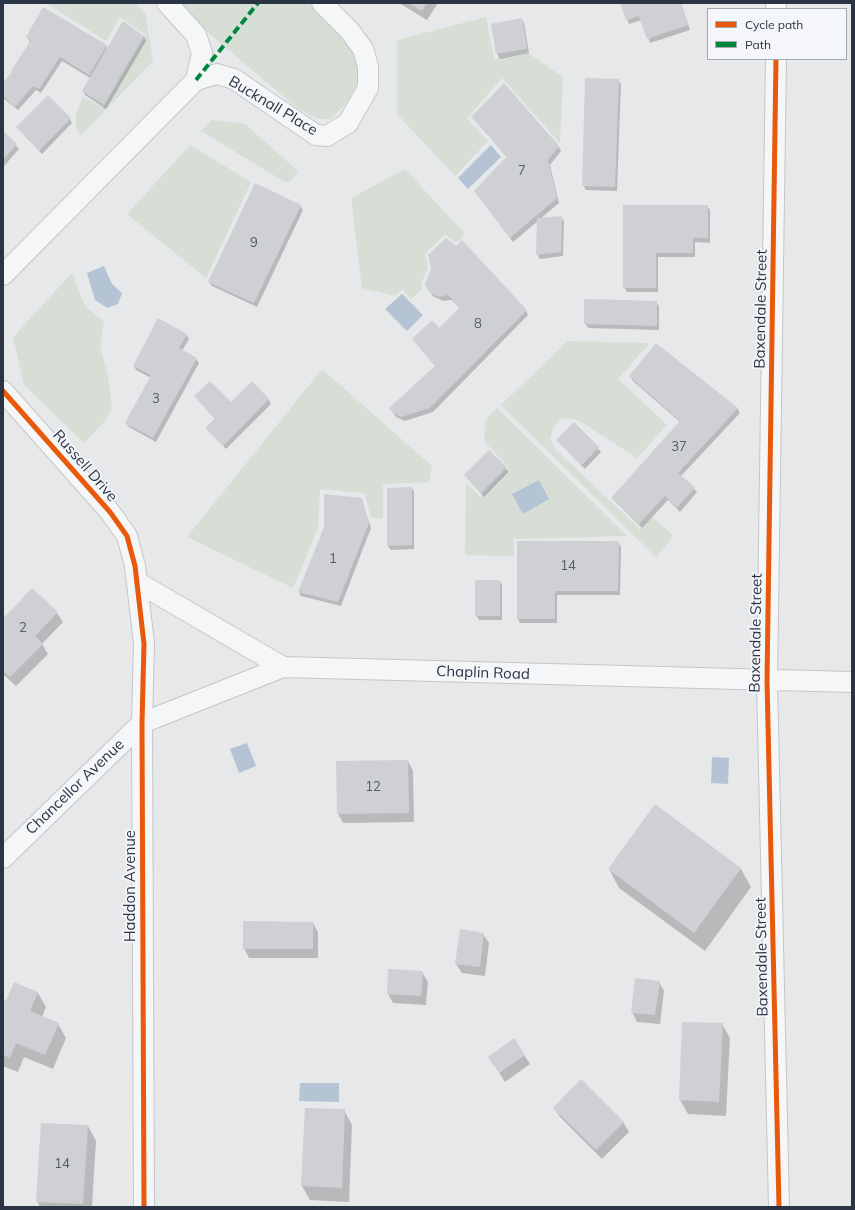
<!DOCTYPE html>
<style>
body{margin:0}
#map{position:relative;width:855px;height:1210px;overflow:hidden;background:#e6e8ea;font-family:Mulish,sans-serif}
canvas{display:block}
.frame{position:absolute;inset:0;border:4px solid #2b3445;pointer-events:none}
.legend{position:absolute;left:707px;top:8px;width:140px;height:52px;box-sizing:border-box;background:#f4f6f9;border:1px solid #a4a8b1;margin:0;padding:5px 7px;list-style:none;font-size:12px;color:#2b3445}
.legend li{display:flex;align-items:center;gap:8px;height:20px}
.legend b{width:20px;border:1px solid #a4a8b1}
</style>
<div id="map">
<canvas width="855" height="1210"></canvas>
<div class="frame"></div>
<ul class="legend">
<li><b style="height:5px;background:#e8590c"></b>Cycle path</li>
<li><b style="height:5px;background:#00873e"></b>Path</li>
</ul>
</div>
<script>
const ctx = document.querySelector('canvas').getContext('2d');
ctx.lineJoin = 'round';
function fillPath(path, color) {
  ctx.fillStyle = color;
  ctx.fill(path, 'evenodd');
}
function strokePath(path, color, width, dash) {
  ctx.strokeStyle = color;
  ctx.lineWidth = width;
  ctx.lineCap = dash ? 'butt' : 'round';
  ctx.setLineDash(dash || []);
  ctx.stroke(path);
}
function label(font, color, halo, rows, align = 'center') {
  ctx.font = font + ' Mulish,sans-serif';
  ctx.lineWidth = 3.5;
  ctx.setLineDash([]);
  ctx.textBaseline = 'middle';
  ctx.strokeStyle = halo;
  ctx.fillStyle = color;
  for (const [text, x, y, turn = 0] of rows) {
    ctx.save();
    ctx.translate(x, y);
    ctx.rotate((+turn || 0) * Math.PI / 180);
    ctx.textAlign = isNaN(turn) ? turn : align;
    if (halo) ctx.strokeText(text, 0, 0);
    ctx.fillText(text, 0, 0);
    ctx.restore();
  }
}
const green = new Path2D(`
 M46,3H135L145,13L153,61L81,135C71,125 77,109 83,97L104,108L146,35L120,17L106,41Z
 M181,3H309L352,46L361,63L359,81L349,100L331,119H318L297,108L205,30Z
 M486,17L494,59L528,53L563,77L560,143L502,78L467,118L488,141L455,176L397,114V40Z
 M212,120L245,124L298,171L291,181L285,182L201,131Z
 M190,145L251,182L206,278L127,214Z
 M405,169L465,234L456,243L445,234L425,254L428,267L421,284L423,288L411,299L402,289L395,296L362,288L351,198Z
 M72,273L85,306L104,322L100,346L108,376L112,408L107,419L84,443L24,385L13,337Z
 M568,341L650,343L618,379L667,425L637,458L578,420L562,418L554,426L550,439L556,450L640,529L652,517L674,536L656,557L501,405Z
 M322,369L432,466L429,482L383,484V518H371L364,493L320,489L318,528L293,588L187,537Z
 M497,408L627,536L514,539V556L465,555L466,483L481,497L509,468L484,441L486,419Z`);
const water = new Path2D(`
 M491,145L501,157L468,189L458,178Z
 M104,266L112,284L122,293L118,304L107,308L95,300L87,273Z
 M402,294L423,315L407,331L385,309Z
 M539,480L549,499L523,514L512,494Z
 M247,743L256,766L239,773L230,749Z
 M712,757L729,758L728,784L711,783Z
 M300,1083H339V1102L299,1101Z`);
const shadow = new Path2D(`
 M399,3H438L427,20Z
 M621,3H681L690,30L650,43L642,20L629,24Z
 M521,19L524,23L529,53L500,59L497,54L492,25Z
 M144,36L146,41L106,109L85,95L83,91L90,78L62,61L41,93L36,90L18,110L3,98V85L13,73L30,42L27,37L106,46L108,49Z
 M618,80L621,84L617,191L586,190L583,185Z
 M473,118L558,146L561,151L550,165L559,203L540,219L561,217L564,221L563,256L540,259L537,254L538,221L513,242L478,195L507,157Z
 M70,119L72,123L42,154L17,127Z
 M3,132L19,149L3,167Z
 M300,206L303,210L257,307L212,286L209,282Z
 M624,206H707L710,210V243L695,242V257H658V292H627L624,287Z
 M426,285L526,311L528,315L433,412L405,421L396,417L393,412L436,367L439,329L460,308L452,300L443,301L433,296Z
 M656,302L659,306V330L588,328L585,323Z
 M186,334L189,339L182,351L196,359L199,363L156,442L129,427L126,423L151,378L136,370L134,366Z
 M630,376L737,408L740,413L681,476L697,492L680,512L668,500L642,528L612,498L680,422L633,381Z
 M195,396L231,404L268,399L271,404L226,449L206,428L215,419Z
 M574,423L601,452L585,469L557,440Z
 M506,468L508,472L484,497L465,475Z
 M412,488L414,492V549L391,550L388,546Z
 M361,498L371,528L341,606L301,596L299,592Z
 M618,542L621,547L620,595H557V623H520L518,619Z
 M500,581L502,585V620H479L476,615Z
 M57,613L63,622L42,644L48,654L16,686L3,674V623Z
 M408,761L413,771L414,822L343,823L338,814Z
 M655,806L741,869L751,887L705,951L619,888L609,869Z
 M313,923L318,932V958H249L244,948Z
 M483,934L489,943L485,976L462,973L456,964Z
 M422,972L428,982L426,1005L393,1003L388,994Z
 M659,982L664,991L660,1024L637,1022L632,1012Z
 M15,983L38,993L46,1007L42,1017L58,1024L66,1038L53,1069L24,1057L18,1072L3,1066V1001L6,1002Z
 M722,1024L730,1038L726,1116L688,1114L680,1100Z
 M524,1055L530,1064L505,1082L489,1057Z
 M554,1108L623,1122L629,1132L602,1159L560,1117Z
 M344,1110L352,1125L349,1202L310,1200L302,1186Z
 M88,1126L96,1141L92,1207H40L37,1201Z`);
const building = new Path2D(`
 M408,3H427L422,11Z
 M620,3H681L688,25L647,39L639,16L626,20Z
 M43,7L107,45L89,75L60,57L39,89L33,86L15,107L3,96V83L12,72L11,71L31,40L26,37Z
 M522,18L527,49L496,54L491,24Z
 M123,21L144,36L104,105L82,91Z
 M585,78L619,79L615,187L582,186Z
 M504,83L559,146L548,160L557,198L510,238L474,191L507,156L471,117Z
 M48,95L71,118L39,151L16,127Z
 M3,131L17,144L3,160Z
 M255,183L301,205L254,303L208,282Z
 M623,205H708V238H693V253H656V288H623Z
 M562,216L561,252L536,255L537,218Z
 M446,238L456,246L462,240L527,310L430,408L401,417L392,412L389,408L435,366L412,339L432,320L439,328L460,307L448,295L439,297L429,292L425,285L431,268L428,255Z
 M584,299L657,301V326L584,324Z
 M158,318L187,334L179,348L197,358L153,438L125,423L151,375L133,366Z
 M656,343L738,408L678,473L695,487L677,508L665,496L639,524L611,498L680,421L629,376Z
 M210,381L231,402L252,381L269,399L223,446L205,428L215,419L194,396Z
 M574,422L599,447L582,465L556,440Z
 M489,450L507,467L481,493L464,475Z
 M412,487V545L387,546V488Z
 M324,494L362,498L369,523L338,602L298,592L324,527Z
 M517,541H619L618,591H555V619H517Z
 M475,580H500V616H475Z
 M32,588L58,612L35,636L43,644L10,677L3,671V619Z
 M408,760L409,813L337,814L336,761Z
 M655,804L741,868L694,933L608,869Z
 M243,921L313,922V949H243Z
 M460,929L484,933L480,967L455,964Z
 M388,969L423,971L421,996L387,994Z
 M635,978L660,981L655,1015L631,1013Z
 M14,982L38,992L30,1011L59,1023L45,1055L16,1043L10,1058L3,1055V1000L6,1001Z
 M682,1022L723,1023L719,1102L679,1100Z
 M514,1038L525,1055L499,1073L488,1057Z
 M581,1079L624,1122L596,1150L553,1108Z
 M305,1108L345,1109L342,1188L301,1186Z
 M41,1123L88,1125L83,1204L36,1202Z`);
const street = new Path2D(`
 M167,3L196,35L202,53L196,80L217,74L234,79L316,135L327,136L348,123L368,88V66L363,49L350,31L322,3
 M776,9V3
 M776,59L767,681L779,1207
 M3,275L196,80
 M3,391L110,512L127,536L135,566L144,644L142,723L144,1207
 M137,582L283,667L852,682
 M3,858L142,723L283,667`);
const quiet = new Path2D(`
 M196,80L258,3`);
const cycleway = new Path2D(`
 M776,59L767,681L779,1207
 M3,391L110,512L127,536L135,566L144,644L142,723L144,1207`);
const numberNames = [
 ["7",522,171],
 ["9",254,243],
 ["8",478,324],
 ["3",156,399],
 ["37",679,447],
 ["1",333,559],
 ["14",568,566],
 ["2",23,628],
 ["12",373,787],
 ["14",62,1164]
];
const streetNames = [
 ["Bucknall Place",273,106,31],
 ["Baxendale Street",761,309,-89],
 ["Russell Drive",85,466,49],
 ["Baxendale Street",756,633,-89],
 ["Chaplin Road",483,673,2],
 ["Chancellor Avenue",75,787,-44],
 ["Haddon Avenue",130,886,-90],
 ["Baxendale Street",762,957,-91]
];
fillPath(green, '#d6ded6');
fillPath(water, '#b4c4d5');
fillPath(shadow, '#0003');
fillPath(building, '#ced0d3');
strokePath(street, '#c4c6c8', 22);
strokePath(street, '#f5f6f7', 20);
strokePath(quiet, '#00873e', 4, [8, 4]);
strokePath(cycleway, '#e8590c', 5);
label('13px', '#545c69', null, numberNames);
label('15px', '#2b3445', '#f4f6f9', streetNames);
</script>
